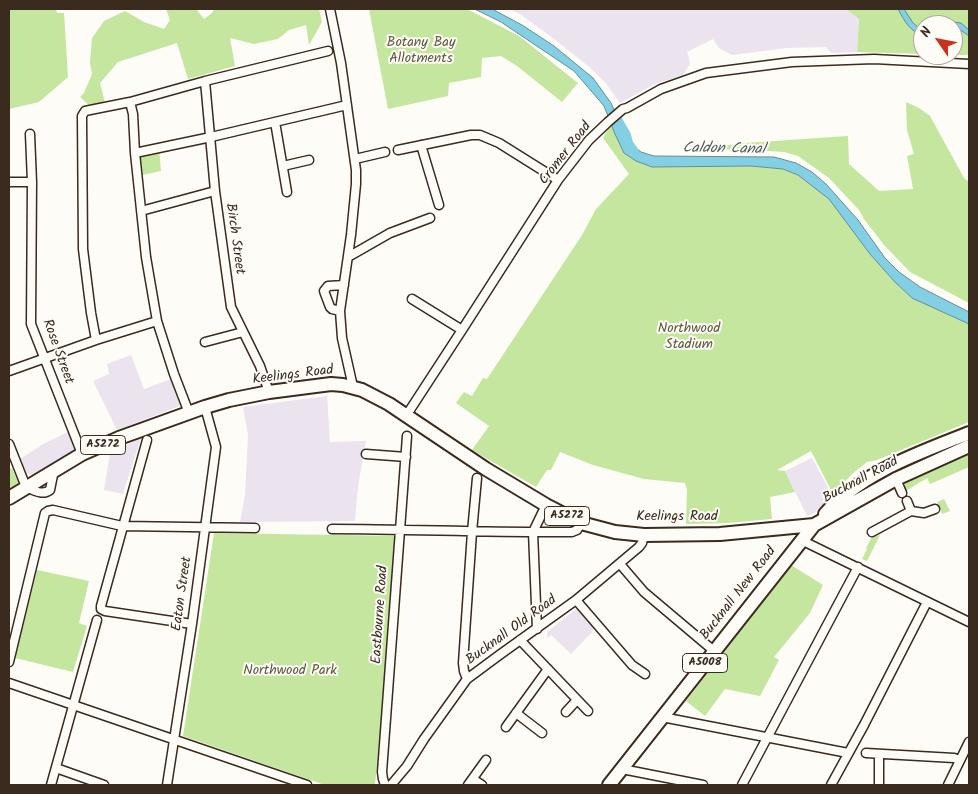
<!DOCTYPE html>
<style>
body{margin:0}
#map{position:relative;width:978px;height:794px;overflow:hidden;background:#fdfcf7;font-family:Kalam,sans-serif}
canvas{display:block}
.frame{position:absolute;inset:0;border:10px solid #3b2a1e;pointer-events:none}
.north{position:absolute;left:913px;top:15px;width:50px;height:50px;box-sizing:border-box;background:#fdfcf7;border:1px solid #afa8a0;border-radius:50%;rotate:303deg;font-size:14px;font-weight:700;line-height:20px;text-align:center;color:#3b2a1e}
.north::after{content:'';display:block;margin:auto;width:18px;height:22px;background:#c8321e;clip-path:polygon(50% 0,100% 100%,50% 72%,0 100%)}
</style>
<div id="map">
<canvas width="978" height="794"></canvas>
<div class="frame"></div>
<div class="north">N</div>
</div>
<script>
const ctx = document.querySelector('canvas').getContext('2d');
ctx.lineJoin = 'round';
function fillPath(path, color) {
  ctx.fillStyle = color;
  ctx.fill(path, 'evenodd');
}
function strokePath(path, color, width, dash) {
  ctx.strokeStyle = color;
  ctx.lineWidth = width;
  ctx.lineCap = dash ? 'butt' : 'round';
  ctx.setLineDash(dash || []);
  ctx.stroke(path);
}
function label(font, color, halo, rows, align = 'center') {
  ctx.font = font + ' Kalam,sans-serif';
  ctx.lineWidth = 4;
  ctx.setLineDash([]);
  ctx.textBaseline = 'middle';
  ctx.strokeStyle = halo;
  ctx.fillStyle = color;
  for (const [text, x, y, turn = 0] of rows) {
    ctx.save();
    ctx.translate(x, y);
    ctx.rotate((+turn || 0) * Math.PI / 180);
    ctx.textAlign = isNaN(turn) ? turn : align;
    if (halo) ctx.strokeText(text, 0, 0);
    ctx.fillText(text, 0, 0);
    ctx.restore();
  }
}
const built = new Path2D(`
 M509,9H846L859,19L857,52L831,53L826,47L787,48L732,55L719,48L713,39L687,52L689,58L690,64L683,75L655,84L620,103L605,82L587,65L554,39L520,14Z
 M131,355L144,389L171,379L180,406L117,430L93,381L109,374L107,364Z
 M327,396L330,442L366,441L358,486L355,521L240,522L245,495L248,435L243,407Z
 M70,431L77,449L33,475L27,474L20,459L43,444Z
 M141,438L123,494L104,490L110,453Z
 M812,458L833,497L814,513L807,516L785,471Z
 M576,609H578L593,626V631L571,654L551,635L547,638V632Z`);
const green = new Path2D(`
 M9,9H56L57,13H64L68,77L39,102L9,109Z
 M166,9H196L204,19L212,13L214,9H319L322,22L309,45L306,25L289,30L278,39L254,44L230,38L235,66L188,79L177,43L118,62L100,83L105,103L90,106L80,97L84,93L92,74L90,63L92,38L104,21L125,11L144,22L164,29L170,20Z
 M369,9H467L519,36L578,83L562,102L517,66L501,56L482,58L481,77L449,83L448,96L388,109Z
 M846,9H967L969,10V55H953V25H923V54L857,52L859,19Z
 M906,102L919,108L930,116L964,178L969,182V303L910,272L884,245L864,219L859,210L829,178L798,156L784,152L753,150L697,149L745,143L848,136L849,164L879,191L913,189L907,156L914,154L907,130Z
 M612,126L624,153L652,167L751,166L783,169L798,175L829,199L870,254L894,281L912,298L969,324V422L877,460L867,462L852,474L833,494L811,451L777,470L785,471L795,492L770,497L772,519L728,523L686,524L687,490L685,483L644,479L593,465L560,452L551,470H547L536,487L472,450L489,426L456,403L464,392L472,396L483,378L487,379L582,235L596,209L629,174L603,138L608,129Z
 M159,148L161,171L138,176L135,153Z
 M969,451V467L930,484L927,478L904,492L906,480Z
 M12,468L19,484L9,490V469Z
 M944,499L950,511L942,514L937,502Z
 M214,533L398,536L375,785H325L183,736Z
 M880,535L867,561L862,559L867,549L866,548L872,537Z
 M791,565L823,585L810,613L774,657L779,660L760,696L725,689L705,716L686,701Z
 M37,570L89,581L79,623L87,626L73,672L15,658Z`);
const water = new Path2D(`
 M475,9H492L522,25L554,46L593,78L611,103L629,143L641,152L654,156L774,157L796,163L812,172L826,184L858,220L885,258L899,272L920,287L969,312V324L912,298L894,281L870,254L829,199L798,175L783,169L751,166L652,167L636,161L624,153L615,134L604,106L574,71L501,22Z
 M898,9H904L913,23L923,31V36C909,30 905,22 898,9Z
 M953,22L961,23L969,30V36L962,31L953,29V25H946Z`);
const canal = new Path2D(`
 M615,114L627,135L629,143L634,150`);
const street = new Path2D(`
 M330,9L341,63L356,170V184L351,235L340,311L342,338L353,387
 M205,81L215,191L231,307L260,366L269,392
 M130,102L133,114L135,153L146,257L157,321L174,374L189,413
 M275,122L287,192
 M30,134L32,182L31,324L82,454
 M421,145L439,205
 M398,150L471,135H480L499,143L558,180
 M135,153L211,137L347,105
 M355,159L385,152
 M283,166L309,160
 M9,182H32
 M141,211L215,191
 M348,257L390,233L430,218
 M412,299L462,330
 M340,311L332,309L330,307L324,291L328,286L344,285
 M96,340L91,313L83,249L82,116L85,111L130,102L205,81L328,51
 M205,342L243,332
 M9,371L96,340L157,321
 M406,416L462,330L558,180L589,140L608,122L623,109L627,108L661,89L706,73L792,62L874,59L969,64
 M147,440L101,606V609L105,611L192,624
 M9,444L26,487C34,490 42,496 50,490L54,470
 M366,454L406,457
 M896,479L902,493
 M907,501L911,511
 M332,529C412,529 492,533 572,532L577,530L581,523
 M872,532L911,511L924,513L935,509
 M801,540L969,622
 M620,564L644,592L714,651
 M576,600L632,665L645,674
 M537,629L533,532L546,505
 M520,640L588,711
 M9,662L45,513L48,511L53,510L122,526L255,528
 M467,679L464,671L463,663L472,532L477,478
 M9,683L307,785
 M566,712L577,700
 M516,713L542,733
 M662,717L848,753
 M506,727L548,669
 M866,753L954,758L960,760
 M56,768L104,785
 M622,769L703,785
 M473,779L482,785
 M51,785L97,620
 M167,785L192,624L216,447L205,407
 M385,785L383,779L382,772L407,436
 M391,785L407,766L424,739L467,679L498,656L576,600L639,547L642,543L644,535
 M468,785L486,760
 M742,785L843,595L858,567
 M831,785L864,725L927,602
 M879,785V754
 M948,785L969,742`);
const primary = new Path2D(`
 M9,498L82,454L119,438L205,407L229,400L269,392L331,384L343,385L362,390L389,404L486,469L546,505L581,523L615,532L644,535L720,534L814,525
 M825,514C862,472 919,453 969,433
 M609,785L814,525L896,479L969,446`);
const shields = [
 [103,445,45],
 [567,516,45],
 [705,663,45]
];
const shieldNames = [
 ["A5272",103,445],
 ["A5272",567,516],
 ["A5008",705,663]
];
const parkNames = [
 ["Botany Bay",421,44],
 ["Allotments",421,60],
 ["Northwood",689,330],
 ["Stadium",689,346],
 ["Northwood Park",290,672]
];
const streetNames = [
 ["Cromer Road",566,154,-52],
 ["Birch Street",234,239,82],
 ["Rose Street",57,352,70],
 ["Keelings Road",293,376,-7],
 ["Bucknall Road",861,481,-28],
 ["Keelings Road",677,518],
 ["Eaton Street",183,594,-82],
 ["Bucknall New Road",739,594,-52],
 ["Eastbourne Road",381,615,-86],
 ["Bucknall Old Road",512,631,-36]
];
const waterNames = [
 ["Caldon Canal",724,150,1]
];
fillPath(built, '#ebe3ee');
fillPath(green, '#c5e69e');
fillPath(water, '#83cfe3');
strokePath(water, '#668d94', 1);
strokePath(canal, '#83cfe3', 8);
strokePath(street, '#3b2a1e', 11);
strokePath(primary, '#3b2a1e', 16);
strokePath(street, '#fdfcf7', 8);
strokePath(primary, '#fdfcf7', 12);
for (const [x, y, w] of shields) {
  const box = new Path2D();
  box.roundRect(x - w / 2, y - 9.5, w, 19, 4);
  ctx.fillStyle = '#fdfcf7';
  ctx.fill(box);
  strokePath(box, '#3b2a1e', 1);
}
label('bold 12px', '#3b2a1e', null, shieldNames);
label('14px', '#5e593e', '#fdfcf7', parkNames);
label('14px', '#3b2a1e', '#fdfcf7', streetNames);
label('italic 15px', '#515c59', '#fdfcf7', waterNames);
</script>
